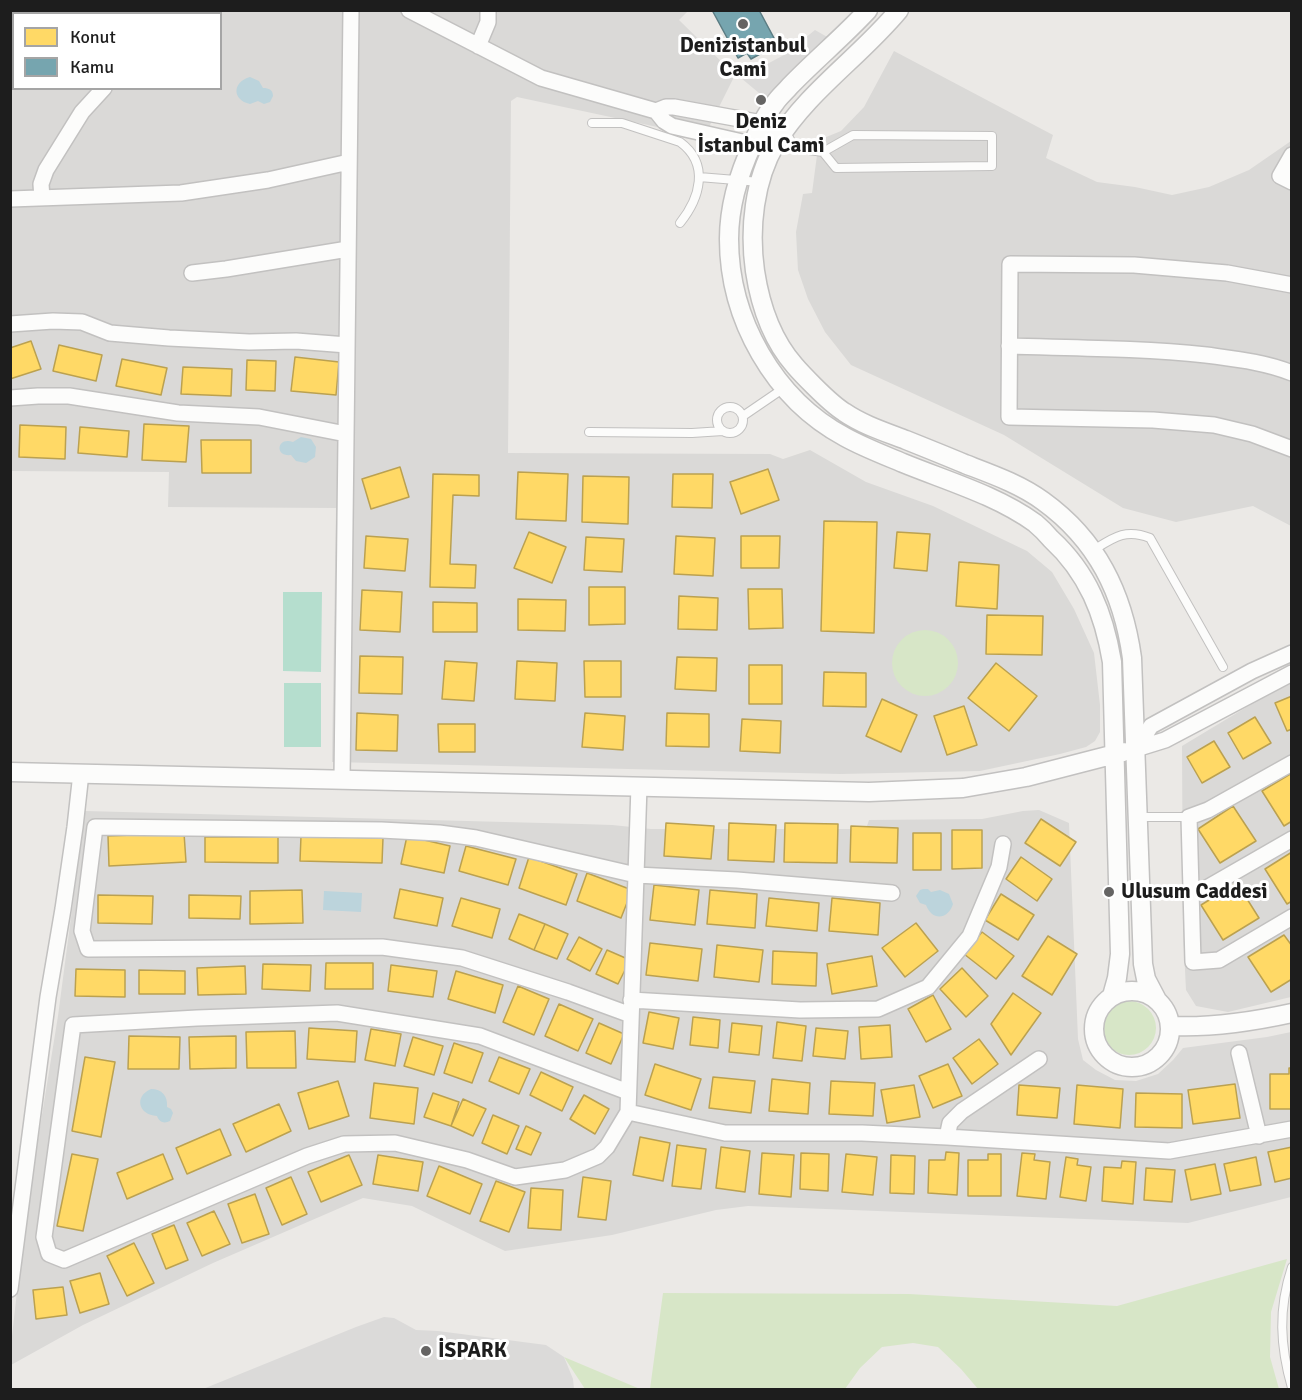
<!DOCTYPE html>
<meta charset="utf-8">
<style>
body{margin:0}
#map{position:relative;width:1302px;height:1400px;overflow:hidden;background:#ebe9e6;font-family:Signika,sans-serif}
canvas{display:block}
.frame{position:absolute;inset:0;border:12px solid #1d1d1d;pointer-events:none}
.legend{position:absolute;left:12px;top:12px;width:210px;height:78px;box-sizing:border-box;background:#fff;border:2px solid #a5a5a5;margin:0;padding:8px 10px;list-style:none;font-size:18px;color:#1d1d1d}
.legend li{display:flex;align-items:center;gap:12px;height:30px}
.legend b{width:30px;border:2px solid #a5a5a5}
</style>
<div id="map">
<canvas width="1302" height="1400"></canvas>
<div class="frame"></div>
<ul class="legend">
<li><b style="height:16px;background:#ffd966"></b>Konut</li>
<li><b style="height:16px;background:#76a5af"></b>Kamu</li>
</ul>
</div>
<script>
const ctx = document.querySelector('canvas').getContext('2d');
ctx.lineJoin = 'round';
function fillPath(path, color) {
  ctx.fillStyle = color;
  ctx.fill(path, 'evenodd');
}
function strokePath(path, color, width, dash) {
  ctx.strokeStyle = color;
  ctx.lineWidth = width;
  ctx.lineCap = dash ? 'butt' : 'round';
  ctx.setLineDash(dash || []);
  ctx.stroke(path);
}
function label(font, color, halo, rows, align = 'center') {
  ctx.font = font + ' Signika,sans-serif';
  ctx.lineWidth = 6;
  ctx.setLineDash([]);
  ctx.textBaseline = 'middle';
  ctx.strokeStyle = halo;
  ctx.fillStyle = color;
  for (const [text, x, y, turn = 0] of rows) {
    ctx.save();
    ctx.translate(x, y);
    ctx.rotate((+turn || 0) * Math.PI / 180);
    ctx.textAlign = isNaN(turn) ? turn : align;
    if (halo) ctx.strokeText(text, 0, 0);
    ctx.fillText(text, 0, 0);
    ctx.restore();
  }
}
const residential = new Path2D(`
 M10,11H688L679,20L735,75L704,137L517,97L511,101L508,453L770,454L783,459L810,450L866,482L933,506L1027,551L1052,572L1074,609L1094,653L1100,705V732L1095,741L1086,747L1060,754L980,771L840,774L332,762L336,508L168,507L169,472L11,471ZM14,14H220V88H14Z
 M894,51L1053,135L1046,158L1097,182L1135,187L1172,195L1209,187L1249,170L1291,141V526L1253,506L1176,522L1123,508L1004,435L851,365L825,332L808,299L798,270L796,232L803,194L812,193L819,140L841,131L864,107Z
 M1291,683V997L1228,1012L1196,1006L1186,990L1183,929L1182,746L1265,696Z
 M1039,810L1069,823L1078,1039L1083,1060L1096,1070L1115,1080L1136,1081L1158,1074L1173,1060L1183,1048L1267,1037L1291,1032V1197L1188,1223L748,1206L716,1210L612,1235L505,1251L412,1206L363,1198L213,1263L83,1325L11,1365V1345L25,1220L58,1016L85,811L581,824L612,825L651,829H866L869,820L982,819L1023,811Z`);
const grass = new Path2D(`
 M892 663a33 33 0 1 1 66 0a33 33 0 1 1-66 0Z
 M1102 1028a27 27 0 1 1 54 0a27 27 0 1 1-54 0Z
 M1287,1259L1271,1312L1270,1357L1279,1389H978L961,1369L938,1347L913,1343L882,1347L860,1368L845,1389H650L663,1293L909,1294L1117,1306Z
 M564,1357L640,1389H585Z`);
const pitch = new Path2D(`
 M283,592H322L321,672L283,671Z
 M284,683H321V747H284Z`);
const parking = new Path2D(`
 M815,30L829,38L765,98L741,78L784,55Z
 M384,1317L394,1318L416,1330L438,1331L546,1345L564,1357L573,1379L574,1389H203L356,1327Z`);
const water = new Path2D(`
 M250,77L259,81L263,88C269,88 273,90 273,96L270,102L264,104L258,101L250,104C232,100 232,82 250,77Z
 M301,437L311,439L316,447L315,457L306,463L296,461L291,455C274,457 277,436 293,442Z
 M923,889H928L931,892L940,890L949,894L953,904C948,920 932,921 926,905L920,903L916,896L920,890Z
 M324,891L362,893L361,912L323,910Z
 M151,1089C162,1089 168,1096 167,1107L171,1109L173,1113L170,1121C164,1124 159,1122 157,1116C138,1115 134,1096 151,1089Z`);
const homes = new Path2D(`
 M31,341L41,369L10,379V348Z
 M59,345L102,355L96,381L53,371Z
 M295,357L339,362L336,395L291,391Z
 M122,359L167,368L161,395L116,386Z
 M247,360L276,361L275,391L246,390Z
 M183,367L232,369L231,396L181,394Z
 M144,424L189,426L186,462L142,460Z
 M20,425L66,427L65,459L19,457Z
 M80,427L129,431L127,457L78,453Z
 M201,440H251V473H202Z
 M400,467L409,497L371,509L362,479Z
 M768,469L779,500L741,514L730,482Z
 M518,472L568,474L566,521L516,519Z
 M433,474L479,475V496L453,495L450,564L476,565L475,588L430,587Z
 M673,474H713L712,508L672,507Z
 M583,476L629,477L628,524L582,522Z
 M824,521L877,522L874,633L821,631Z
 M529,532L566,547L552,583L514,568Z
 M897,532L930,534L927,571L894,568Z
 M366,536L408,539L405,571L364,568Z
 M676,536L715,538L713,576L674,574Z
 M741,536H780L779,568H741Z
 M586,537L624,539L622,572L584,570Z
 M959,562L999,565L997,609L956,606Z
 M589,587H625V624L589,625Z
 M748,589H782L783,628L749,629Z
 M362,590L402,592L400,632L360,630Z
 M679,596L718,598L717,630L678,629Z
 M518,599L566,600L565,631L518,630Z
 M433,602L477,603V632H433Z
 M987,615L1043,616L1042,655L986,654Z
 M360,656L403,657L402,694L359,693Z
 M677,657L717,658L716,691L675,689Z
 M445,661L477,663L474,701L442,699Z
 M517,661L557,663L555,701L515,699Z
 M584,661H621V697H585Z
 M996,663L1037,696L1009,731L968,698Z
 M749,665H782V704H749Z
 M824,672L866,673V707L823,706Z
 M1292,696V729L1287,731L1275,703Z
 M882,699L917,715L901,752L866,736Z
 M964,706L977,745L947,755L934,716Z
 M357,713L398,715L397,751L356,750Z
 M585,713L625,716L623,750L582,747Z
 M667,713L709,714V747L666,746Z
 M1255,717L1271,743L1243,759L1228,733Z
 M742,719L781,721L780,753L740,751Z
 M438,724H475V752H439Z
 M1214,741L1230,767L1202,783L1187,757Z
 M1292,773V821L1284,826L1262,791Z
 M1233,806L1256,841L1220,863L1198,829Z
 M1041,819L1076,842L1060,866L1025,843Z
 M666,823L714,826L711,859L664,856Z
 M729,823L776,825L774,862L728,860Z
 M785,823L838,824L837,863L784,862Z
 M851,826L898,828L897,863L850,862Z
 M952,830H982V868L952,869Z
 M184,833L186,862L109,866L108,836Z
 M913,833H941V870H913Z
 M301,836L383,838L382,863L300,861Z
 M407,836L450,846L444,873L401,864Z
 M205,837H278V863L205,862Z
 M466,846L516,859L508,885L459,871Z
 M1292,852V901L1287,904L1265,869Z
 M529,857L577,874L566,905L519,888Z
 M1021,857L1052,879L1037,901L1006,879Z
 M587,873L632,890L621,918L577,901Z
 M1237,883L1259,918L1223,940L1201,905Z
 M654,885L699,890L695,925L650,920Z
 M400,889L443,898L437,926L394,918Z
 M302,890L303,923L250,924V891Z
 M710,890L757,894L755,928L707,924Z
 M1001,894L1034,915L1018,940L985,920Z
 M98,895L153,896L152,924L98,923Z
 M189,895L241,896L240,919L189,918Z
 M461,898L500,909L492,938L452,926Z
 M769,898L819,903L817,931L766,926Z
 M832,898L880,903L878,935L829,931Z
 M519,914L545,924L534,950L509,939Z
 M916,923L938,951L905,977L882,948Z
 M545,924L568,934L557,959L534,950Z
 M982,932L1014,956L996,979L964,954Z
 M1284,935L1292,946V979L1271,992L1248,957Z
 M1048,936L1077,954L1052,995L1022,976Z
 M579,937L602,949L590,971L567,959Z
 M650,943L702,949L698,981L646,975Z
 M717,945L763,950L759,982L714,977Z
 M607,950L630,960L618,984L596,974Z
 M773,951L817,953L816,986L772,984Z
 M872,956L877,986L832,994L827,964Z
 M326,963H373V989H325Z
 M263,964L311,965L310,991L262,989Z
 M391,965L437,971L433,997L388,991Z
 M245,966L246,994L198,995L197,968Z
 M962,968L988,996L966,1017L940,989Z
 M76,969L125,970V997L75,996Z
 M139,970L185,971V994H139Z
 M456,971L503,985L495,1013L448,999Z
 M518,986L549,999L534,1035L503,1022Z
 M1013,993L1041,1013L1011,1055L991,1024Z
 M933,995L951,1029L926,1042L908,1009Z
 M559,1004L593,1019L578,1051L545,1036Z
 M649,1012L679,1018L673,1049L643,1043Z
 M693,1017L720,1020L718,1048L690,1045Z
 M777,1022L806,1026L802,1061L773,1058Z
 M599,1023L624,1034L611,1064L586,1053Z
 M732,1023L762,1026L759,1055L729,1052Z
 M890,1025L892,1057L861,1059L859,1027Z
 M309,1028L357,1031L355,1062L307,1059Z
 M816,1028L848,1031L845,1059L813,1056Z
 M371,1029L401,1034L395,1066L365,1060Z
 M295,1031L296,1068H247L246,1032Z
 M129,1036L180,1037L179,1069H128Z
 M236,1036V1068L190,1069L189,1037Z
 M413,1037L443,1046L434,1075L404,1066Z
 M979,1039L998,1064L972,1084L953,1058Z
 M454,1043L483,1053L472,1083L444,1073Z
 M85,1057L115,1062L101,1137L72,1131Z
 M499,1057L530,1069L519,1094L489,1081Z
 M655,1064L701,1079L691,1110L645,1095Z
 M948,1064L962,1096L933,1108L919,1076Z
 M1289,1068H1292V1109H1270V1074H1289Z
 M541,1072L573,1087L562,1111L530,1095Z
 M713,1077L755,1081L751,1113L709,1108Z
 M772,1079L810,1083L808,1114L769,1111Z
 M338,1081L349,1116L309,1129L298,1093Z
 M831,1081L875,1083L873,1116L829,1114Z
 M374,1083L418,1088L414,1124L370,1118Z
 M1235,1084L1240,1118L1193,1124L1188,1090Z
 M914,1085L920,1117L887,1123L881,1090Z
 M1019,1085L1060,1088L1057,1118L1017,1115Z
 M1077,1085L1123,1089L1120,1128L1074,1124Z
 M433,1093L459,1102L451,1126L424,1117Z
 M1136,1093L1182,1094V1128L1135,1127Z
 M584,1095L609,1109L595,1134L570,1119Z
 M463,1099L486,1109L473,1136L451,1126Z
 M279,1104L291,1131L246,1152L233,1124Z
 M493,1115L519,1126L507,1154L482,1143Z
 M526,1126L541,1133L531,1155L516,1149Z
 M220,1129L231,1155L187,1174L176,1148Z
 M640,1137L670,1143L663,1181L633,1175Z
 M677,1145L706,1149L701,1189L672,1186Z
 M721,1147L750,1151L745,1192L716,1188Z
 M1292,1147V1178L1275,1182L1268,1152Z
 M946,1152L959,1153L957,1195L928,1193L929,1160H945Z
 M762,1153L794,1155L791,1197L759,1194Z
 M801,1153L829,1154L828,1191L800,1189Z
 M1022,1153L1035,1154L1034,1160L1050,1162L1046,1199L1017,1196Z
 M72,1154L98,1159L83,1231L57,1226Z
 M163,1154L173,1179L127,1199L117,1173Z
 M846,1154L877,1157L873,1195L842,1192Z
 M988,1154H1001V1196H968V1160H988Z
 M349,1155L362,1185L321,1202L308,1172Z
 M378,1155L423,1162L418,1191L373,1184Z
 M891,1155L915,1156L914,1194L890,1193Z
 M1066,1157L1078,1159L1077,1165L1091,1167L1086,1201L1060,1197Z
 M1256,1157L1261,1185L1230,1191L1224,1164Z
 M1122,1161L1136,1162L1133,1204L1102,1201L1104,1167L1121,1168Z
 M1215,1164L1221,1194L1191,1200L1185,1170Z
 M439,1166L482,1184L470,1214L427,1196Z
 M1146,1168L1175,1170L1172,1202L1144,1200Z
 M291,1177L307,1214L282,1225L266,1188Z
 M583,1177L611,1181L606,1220L578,1217Z
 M496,1181L525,1192L509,1232L480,1221Z
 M531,1188L563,1190L561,1230L528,1228Z
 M255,1194L269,1234L242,1243L228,1204Z
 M214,1211L230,1244L202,1256L187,1223Z
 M174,1225L188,1260L166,1269L152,1234Z
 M134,1243L154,1283L127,1296L107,1256Z
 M100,1273L109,1304L80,1313L70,1281Z
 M63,1287L67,1315L36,1319L33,1290Z`);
const public = new Path2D(`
 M712,10H759L774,38L766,42L769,49L751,59L747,53L738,58Z`);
const service = new Path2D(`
 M592,123H622L680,142C710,164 700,198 680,223
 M785,131L795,148L823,152L836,168L992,166V136L853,135L823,152
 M699,177L760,182
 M717 420a13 13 0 1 1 26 0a13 13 0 1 1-26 0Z
 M743,416L784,388
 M589,432L692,433L723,431
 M1092,551C1113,538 1125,528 1150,538L1223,667
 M1138,817H1189
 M1292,1267C1278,1309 1280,1346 1292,1388`);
const minor = new Path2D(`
 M409,10L541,78L656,111L664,121L672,126L773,149
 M207,14L213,10
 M478,46L488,22V10
 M656,111L666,107H674L762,123L784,131
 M1292,155L1280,176L1292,182
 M42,198L41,184L46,170L82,112L104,88
 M10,199L181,193L268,180L349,162
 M192,273L226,269L348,249
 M1292,285L1227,273L1134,265L1010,264L1009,417L1153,420L1214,425L1252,434L1292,449
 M10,324L53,321L82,322L110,333L169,338L249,342L296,341L347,345
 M1009,346C1075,348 1141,348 1206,355C1235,359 1265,362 1292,373
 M10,398L38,396H69L178,413L259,417L346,434
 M1136,749L1151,726L1252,671L1292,653
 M1136,749L1165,740L1292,673
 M1292,763L1208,810L1189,817L1193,962L1219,960L1292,917
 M342,779L351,10
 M1191,889H1205L1292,839
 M631,1000L800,1010L878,1009L928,987L970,936L999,867L1003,844
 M631,1015L568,992L462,958L382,947L88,949L82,931L95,827L381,830L439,833L476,838L636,875L737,880L892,893
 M1239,1053L1259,1136
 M628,1092L480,1036L337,1013L197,1018L73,1025L44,1237L49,1254L64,1260L307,1156L344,1144L395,1143L467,1160L515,1177L565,1170L598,1156L607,1147L628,1112L639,786
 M628,1112L725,1133H862L947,1137L1169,1151L1292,1129
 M947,1137L950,1123L962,1111L1039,1059
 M10,1289L48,997L63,909L75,827L81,773`);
const tertiary = new Path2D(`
 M868,10C843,37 815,60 790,86C785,92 779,97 775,103C765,115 759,129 753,143C739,173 729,206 729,239C729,319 774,399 845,437C863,447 884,455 903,463C947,481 996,495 1035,523C1041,528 1046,533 1051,539C1088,573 1104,614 1112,662L1120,954L1117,978L1112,996
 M899,10C860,57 808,91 776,143C754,180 749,229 755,271C760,304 772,340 795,366C801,373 807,379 814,386C823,395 833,405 844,412C863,425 885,432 906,440C926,448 946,456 965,464C991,474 1020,484 1043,501C1097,540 1123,593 1132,658L1143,964L1146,979L1157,1000
 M10,772L869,792L963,788L1026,777L1123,752
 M1094 1029a38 38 0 1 1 76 0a38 38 0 1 1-76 0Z
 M1170,1026C1212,1028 1251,1022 1292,1013`);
const markers = [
 [743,24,6,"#656463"],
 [761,100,6,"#656463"],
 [1109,892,6,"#656463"],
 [426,1351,6,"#656463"]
];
const poiNames = [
 ["Denizistanbul",743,46],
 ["Cami",743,70],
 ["Deniz",761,122],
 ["İstanbul Cami",761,146],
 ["Ulusum Caddesi",1121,892,"left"],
 ["İSPARK",438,1351,"left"]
];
fillPath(residential, '#dad9d7');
fillPath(grass, '#d7e6c7');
fillPath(pitch, '#b5dece');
fillPath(parking, '#dbdad9');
fillPath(water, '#bcd4dc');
fillPath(homes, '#ffd966');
strokePath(homes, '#bba150', 1.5);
fillPath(public, '#76a5af');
strokePath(public, '#5b7c83', 1.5);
strokePath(service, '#c2c1c0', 10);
strokePath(minor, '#c2c1c0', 18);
strokePath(tertiary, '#c2c1c0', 21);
strokePath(service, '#fcfcfb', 8);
strokePath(minor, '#fcfcfb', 15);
strokePath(tertiary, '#fcfcfb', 18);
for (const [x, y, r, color] of markers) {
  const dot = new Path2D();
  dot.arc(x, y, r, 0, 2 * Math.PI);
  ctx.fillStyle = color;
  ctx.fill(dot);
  strokePath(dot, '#fff', 2);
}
label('bold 21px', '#1d1d1d', '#fff', poiNames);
</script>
